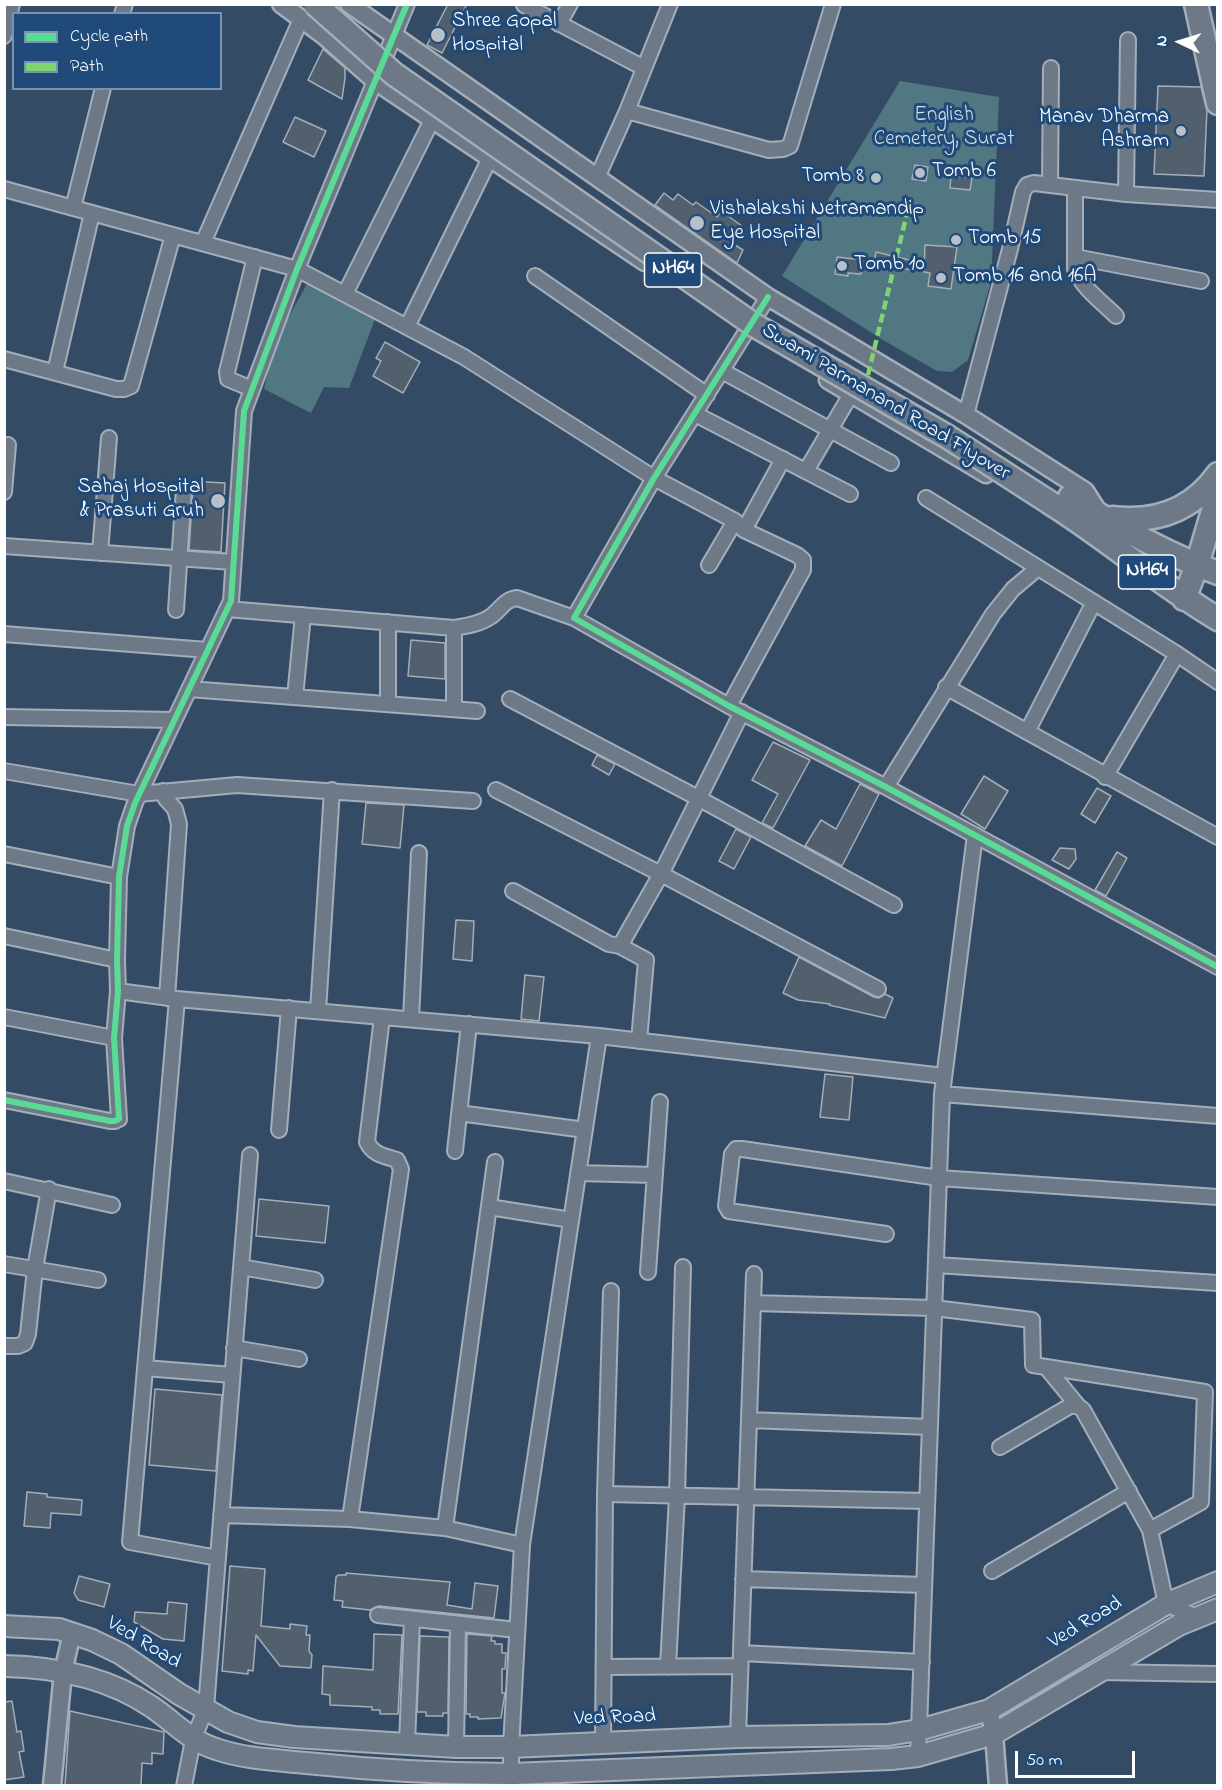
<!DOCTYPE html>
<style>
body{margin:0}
#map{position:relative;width:1222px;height:1790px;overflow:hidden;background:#344b65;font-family:"Indie Flower",sans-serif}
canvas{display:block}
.frame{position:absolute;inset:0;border:6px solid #fff;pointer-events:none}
.legend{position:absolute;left:12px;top:12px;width:210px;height:78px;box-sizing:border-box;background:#1f4a7a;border:2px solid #7992af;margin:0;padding:8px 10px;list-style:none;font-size:18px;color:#fff}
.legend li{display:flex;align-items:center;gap:12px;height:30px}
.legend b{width:30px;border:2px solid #7992af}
.north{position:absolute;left:1150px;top:12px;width:60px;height:60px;-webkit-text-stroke:4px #1f4a7a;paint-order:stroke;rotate:274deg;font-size:16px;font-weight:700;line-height:24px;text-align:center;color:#fff}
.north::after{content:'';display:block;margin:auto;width:21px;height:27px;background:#fff;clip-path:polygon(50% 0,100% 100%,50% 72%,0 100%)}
.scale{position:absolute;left:1015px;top:1751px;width:120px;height:27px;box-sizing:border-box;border:3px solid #fff;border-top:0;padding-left:8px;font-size:18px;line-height:21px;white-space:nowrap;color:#fff;-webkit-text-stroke:4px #1f4a7a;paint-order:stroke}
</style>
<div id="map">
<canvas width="1222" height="1790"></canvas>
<div class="frame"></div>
<ul class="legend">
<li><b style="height:8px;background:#5adb95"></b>Cycle path</li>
<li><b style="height:8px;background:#7fd670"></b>Path</li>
</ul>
<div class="north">N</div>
<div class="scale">50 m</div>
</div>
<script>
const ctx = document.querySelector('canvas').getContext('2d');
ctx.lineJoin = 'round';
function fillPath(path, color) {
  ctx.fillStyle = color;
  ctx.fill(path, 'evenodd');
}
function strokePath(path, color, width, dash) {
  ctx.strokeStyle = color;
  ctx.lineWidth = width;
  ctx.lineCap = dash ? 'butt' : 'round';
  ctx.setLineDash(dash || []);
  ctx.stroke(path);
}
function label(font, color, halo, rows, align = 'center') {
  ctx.font = font + ' "Indie Flower",sans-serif';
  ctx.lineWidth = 6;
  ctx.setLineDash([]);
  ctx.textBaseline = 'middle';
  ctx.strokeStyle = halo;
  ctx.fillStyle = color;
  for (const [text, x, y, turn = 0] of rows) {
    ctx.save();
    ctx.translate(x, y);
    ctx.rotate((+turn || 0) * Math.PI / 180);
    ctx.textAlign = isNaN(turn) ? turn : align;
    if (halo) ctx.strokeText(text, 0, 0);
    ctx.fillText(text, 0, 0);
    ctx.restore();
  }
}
const green = new Path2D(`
 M900,81L999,97L991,282L968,360L952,372L937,371L883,340L782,276ZM915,165L928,167L926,181L913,179ZM877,252L887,255L884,269L874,266ZM837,257L849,258L847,276L835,274ZM922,263L954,267L951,289L929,286L931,270L921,269Z
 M308,282L375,319L349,388L324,387L311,413L264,389L276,340Z`);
const building = new Path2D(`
 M448,4H467L442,53L427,45Z
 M323,49L345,68V78L342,99L308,80Z
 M1158,86L1201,87L1207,109L1204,176L1154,174Z
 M295,117L326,131L314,157L283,142Z
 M915,165L928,167L926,181L912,179Z
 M951,176L972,178L970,190L950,188Z
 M664,193L673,200L678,194L693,205L696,202L717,217L721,211L742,226L730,242L743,250L737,263L655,205Z
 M925,245L957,247L951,289L928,286L930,273L924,272Z
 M876,252L913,261L911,270L874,264Z
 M837,257L863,260L861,274L848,273V276L835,274Z
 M385,342L420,362L403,393L373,376L381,361L376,358Z
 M189,481L225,483L221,552L189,550L193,489Z
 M411,640L445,643V679L408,676Z
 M773,742L810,760L773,828L762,823L778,794L752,780Z
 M597,755L615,764L609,775L592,765Z
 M984,776L1008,791L985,829L961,814Z
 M860,784L879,794L842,866L805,846L821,820L836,829Z
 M1097,788L1111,796L1095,823L1081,814Z
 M366,803L404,805L400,848L362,844Z
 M736,829L751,837L734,869L719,861Z
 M1060,848L1075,849L1076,859L1069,869L1052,860Z
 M1117,852L1127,858L1106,896L1095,890Z
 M456,920L474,921L472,961L453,959Z
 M799,957L874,997L879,998L885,994L893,998L885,1018L829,1005L830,1004L798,1000L783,993Z
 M525,975L544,977L539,1021L521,1019Z
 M825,1074L853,1077L849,1120L820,1117Z
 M259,1199L329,1206L325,1243L256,1236Z
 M155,1389L222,1395L216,1471L149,1465Z
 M27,1492L47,1494V1497L82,1500L81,1515L51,1513L50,1528L24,1526Z
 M230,1566L265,1569L261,1626L290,1629V1624L307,1626L306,1635H310L309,1651L312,1655L311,1668L280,1666L256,1635L253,1671L248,1670V1674L222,1671Z
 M346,1573L450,1582L447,1605L472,1609L475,1583L498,1586L494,1618L379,1606L370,1610L342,1607L343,1601L334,1600L336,1577L338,1575H346Z
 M79,1576L110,1584L104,1607L78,1600L74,1593Z
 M168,1602L187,1604L184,1641L163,1639L134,1622L135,1612L167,1614Z
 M374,1634L402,1635L398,1714H380V1710H372V1707L330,1705V1695L322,1694L323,1666L373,1670Z
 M467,1634L492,1636L491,1641H495V1644H502V1653H506L505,1669H502V1693H505L501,1718L478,1719V1717H470V1714H466Z
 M420,1636L449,1637L448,1713H443V1716H426V1712H417Z
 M12,1701L17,1732L21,1731L24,1751L19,1752L24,1777L4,1780V1702Z
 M70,1711L164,1732L163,1754L152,1753V1764L142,1763L141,1785H65Z`);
const minor = new Path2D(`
 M524,5L644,68
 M122,14L125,4
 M559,24L570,4
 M4,36L12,4
 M627,111L769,150L783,149L790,146L833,4
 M597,178L627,111L670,4
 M1050,185L1051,68
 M1075,188V269C1082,288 1102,302 1116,316
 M4,189L297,269L464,357L654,478L735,521L744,530L797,555L803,560V570L729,706
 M1126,194L1128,40
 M73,208L103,88
 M203,243L301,19
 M1075,257L1201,281
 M535,276L707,395
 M345,294L432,120
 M768,297L654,478L574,618L729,706L886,787L1218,967
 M407,327L490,158
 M4,359L116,389H124L131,386L173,235
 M722,371L891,463
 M55,372L92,213
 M252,389L228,379L227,372L255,257
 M695,414L850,494
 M966,415L1010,249L1023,192L1027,185L1034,183L1126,194L1218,200
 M806,471L851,394
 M4,492L8,445
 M926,498L1177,654L1218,682
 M744,530L783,459
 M4,546L233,562
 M100,553L109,438
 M709,565L735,521
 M227,609L454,628C466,626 480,624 490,617C501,610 503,600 517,598L574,618
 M176,610L184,488
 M388,622V704
 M454,628V709
 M4,634L207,650
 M946,687L1218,837
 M189,689L477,711
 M295,697L303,615
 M510,699L698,798L894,905
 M4,717L174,720
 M1027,732L1094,602
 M4,771L139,794L237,785L473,801
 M1105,777L1177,654
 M886,787L993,614L1013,589L1038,568
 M496,790L661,874L878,989
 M163,791L166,799L175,809L179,824L167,998
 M4,854L119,877
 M513,891L609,944L620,946L661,874L742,712
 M4,936L117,960
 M620,946L646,960L639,1041
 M118,991L177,999L599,1036L944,1076
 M177,999L130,1542L218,1558
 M318,1011L332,790
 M4,1017L114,1038
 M411,1019L419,853
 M942,1094L1218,1116
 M4,1100L110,1121H115L119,1119L114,1038L118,991L117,960L119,877L127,826L135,803L231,601L244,411L297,269L407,4
 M459,1113L585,1130
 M279,1130L289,1008
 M455,1151L469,1024
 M578,1173L655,1175
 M4,1181L112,1205
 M489,1207L571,1220
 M886,1234L729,1211L726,1206L732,1154L736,1149H742L939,1178L1218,1197
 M4,1264L98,1280
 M936,1265L1218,1283
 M241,1267L315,1280
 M648,1272L660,1102
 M753,1303L934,1308L1032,1320L1033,1365L1046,1367L1078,1406
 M4,1346H18L25,1343L28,1334L35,1269L49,1189
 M234,1348L299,1359
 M1046,1367L1205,1392L1201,1502L1150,1530
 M145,1368L232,1375
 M749,1420L930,1427
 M1000,1447L1070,1406H1078L1083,1410L1150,1530L1166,1604L1197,1617
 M605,1494L927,1501
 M221,1515L350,1519L445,1528L522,1545
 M350,1519L401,1169L397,1160C385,1156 373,1155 367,1142L382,1017
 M445,1528L495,1162
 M992,1571L1129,1491
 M743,1579L924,1585
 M378,1615L517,1630
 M741,1653L922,1662
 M604,1667L740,1666
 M668,1667L677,1496L683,1267
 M1100,1672L1218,1674
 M738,1737L754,1274
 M603,1743L605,1494L611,1291
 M407,1744L412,1619
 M456,1747L458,1624
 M918,1756L942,1094L975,835
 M184,1786L193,1740L206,1708L250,1155
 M511,1786V1747L522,1545L599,1036`);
const tertiary = new Path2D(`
 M281,4L323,35L375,81L645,262
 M349,4L768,297L966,415L1085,491L1099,513
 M828,380L986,474
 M989,1710L994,1734L998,1786
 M52,1786L63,1672L72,1633`);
const secondary = new Path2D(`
 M4,1626L59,1629L92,1640L121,1654L179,1694L228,1722L257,1732L294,1737L456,1747H511L738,1737L888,1735L919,1730L989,1710L1166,1604L1218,1582
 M4,1666C56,1667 109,1678 152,1707C174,1722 190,1741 216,1749C245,1759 276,1760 306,1763C374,1770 442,1774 511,1774L891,1759L918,1756L994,1734L1179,1625L1218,1609`);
const trunk = new Path2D(`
 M1196,4L1218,103
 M1070,497C1116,526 1166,554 1218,573
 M1052,504C1109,540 1160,585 1218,619
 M1112,518C1155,523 1192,511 1218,474
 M1184,599L1197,565L1218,494`);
const trunkBridge = new Path2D(`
 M315,4L394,74L754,325L948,437L1052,504`);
const quiet = new Path2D(`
 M868,375L908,209`);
const cycleway = new Path2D(`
 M768,297L654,478L574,618L729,706L886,787L1218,967
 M4,1100L110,1121H115L119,1119L114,1038L118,991L117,960L119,877L127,826L135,803L231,601L244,411L297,269L407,4`);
const markers = [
 [438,35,8,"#b8c0c9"],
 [1181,131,6,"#b8c0c9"],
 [920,173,6,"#b8c0c9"],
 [876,178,6,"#b8c0c9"],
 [697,223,8,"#b8c0c9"],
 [956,240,6,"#b8c0c9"],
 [842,266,6,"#b8c0c9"],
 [941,278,6,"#b8c0c9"],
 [218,501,8,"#b8c0c9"]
];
const shields = [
 [673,270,57],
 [1147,572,57]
];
const shieldNames = [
 ["NH64",673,270],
 ["NH64",1147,572]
];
const poiNames = [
 ["Shree Gopal",452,23],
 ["Hospital",452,47],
 ["Manav Dharma",1169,119,"right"],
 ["Ashram",1169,143,"right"],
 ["Tomb 6",932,173],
 ["Tomb 8",864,178,"right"],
 ["Vishalakshi Netramandip",710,211],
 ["Eye Hospital",710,235],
 ["Tomb 15",968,240],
 ["Tomb 10",854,266],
 ["Tomb 16 and 16A",953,278],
 ["Sahaj Hospital",204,489,"right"],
 ["& Prasuti Gruh",204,513,"right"]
];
const parkNames = [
 ["English",944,117],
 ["Cemetery, Surat",944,141]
];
const streetNames = [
 ["Swami Parmanand Road Flyover",885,403,31],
 ["Ved Road",1086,1624,-31],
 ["Ved Road",143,1644,31],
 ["Ved Road",615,1719,-2]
];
fillPath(green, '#517882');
fillPath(building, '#52606e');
strokePath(building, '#a4aeba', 1.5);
strokePath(minor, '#a4aeba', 18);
strokePath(tertiary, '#a4aeba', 21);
strokePath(secondary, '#a4aeba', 24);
strokePath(trunk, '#a4aeba', 27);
strokePath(minor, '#6d7986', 14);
strokePath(tertiary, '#6d7986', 16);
strokePath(secondary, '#6d7986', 20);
strokePath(trunk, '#6d7986', 22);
strokePath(trunkBridge, '#a4aeba', 27, []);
strokePath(trunkBridge, '#6d7986', 22);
strokePath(quiet, '#7fd670', 4.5, [9, 4.5]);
strokePath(cycleway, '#5adb95', 6);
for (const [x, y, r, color] of markers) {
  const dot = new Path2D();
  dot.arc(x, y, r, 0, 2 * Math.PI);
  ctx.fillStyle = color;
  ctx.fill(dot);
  strokePath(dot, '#1f4a7a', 2);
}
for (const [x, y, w] of shields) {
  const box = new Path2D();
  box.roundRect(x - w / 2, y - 17, w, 34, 4.5);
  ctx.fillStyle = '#1f4a7a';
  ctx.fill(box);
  strokePath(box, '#fff', 1.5);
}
label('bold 20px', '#fff', null, shieldNames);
label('21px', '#fff', '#1f4a7a', poiNames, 'left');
label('21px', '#d5dfe1', '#1f4a7a', parkNames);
label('21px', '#fff', '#1f4a7a', streetNames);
</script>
